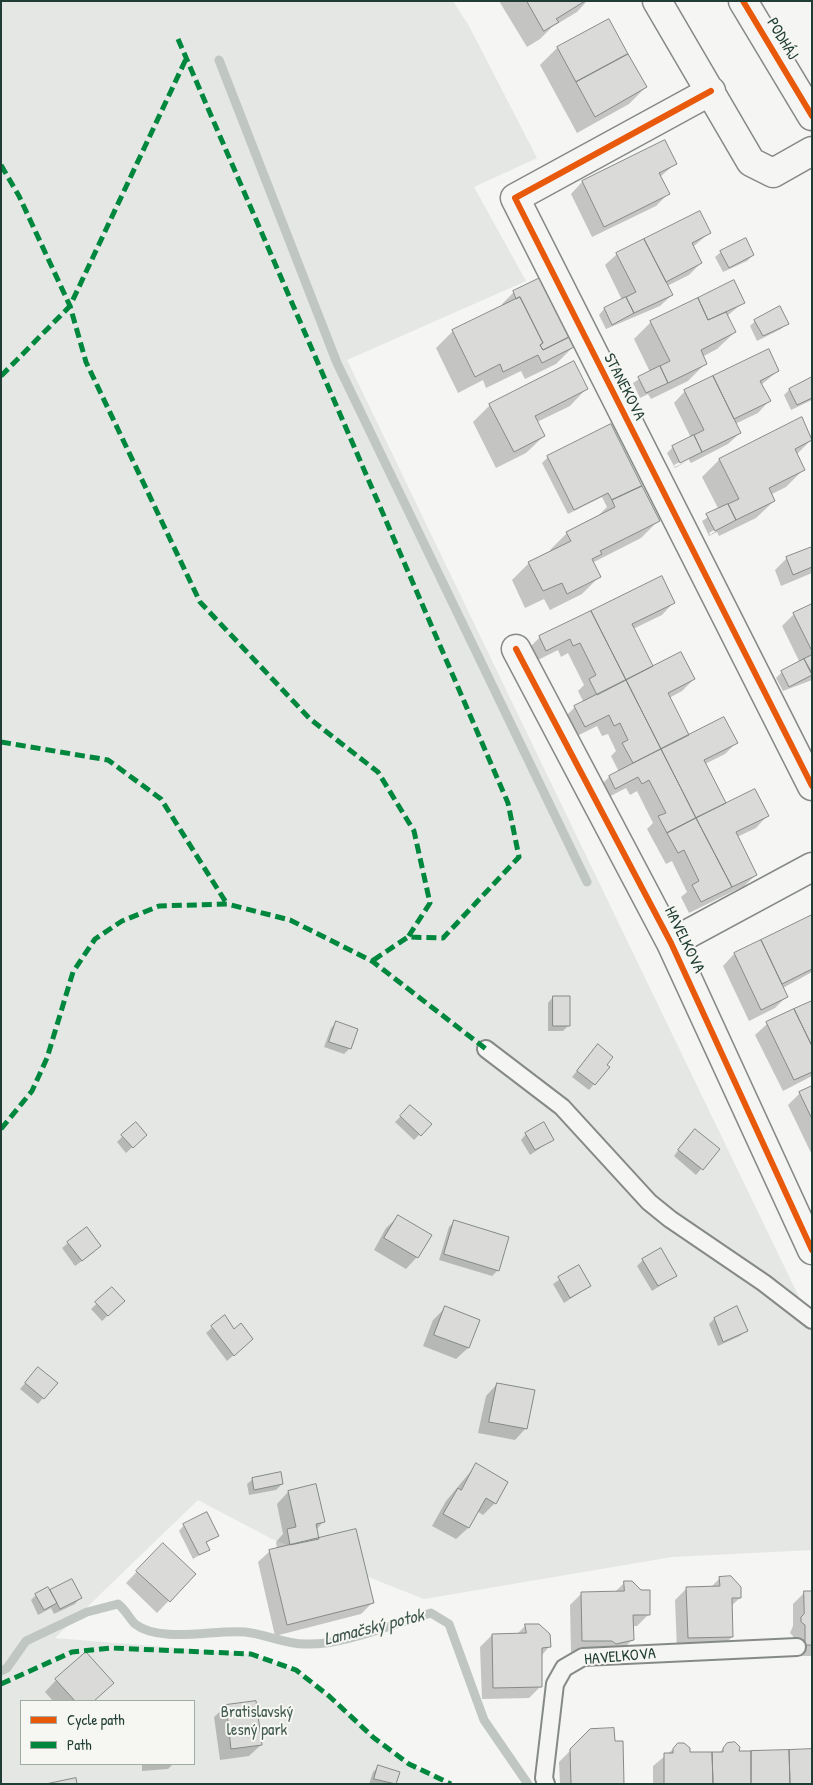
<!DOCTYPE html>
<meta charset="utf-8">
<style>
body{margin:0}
#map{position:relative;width:813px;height:1785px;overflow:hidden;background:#f5f5f3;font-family:"Patrick Hand",sans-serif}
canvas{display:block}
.frame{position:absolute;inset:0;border:2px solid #1f3d34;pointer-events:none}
.legend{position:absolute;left:20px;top:1700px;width:175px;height:65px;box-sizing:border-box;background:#f6f6f2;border:1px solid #a0aca6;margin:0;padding:6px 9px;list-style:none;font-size:15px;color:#1f3d34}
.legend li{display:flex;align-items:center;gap:10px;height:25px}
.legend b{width:25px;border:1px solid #a0aca6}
</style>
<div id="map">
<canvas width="813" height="1785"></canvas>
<div class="frame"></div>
<ul class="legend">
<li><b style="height:6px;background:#e8590c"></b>Cycle path</li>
<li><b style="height:6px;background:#00873e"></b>Path</li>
</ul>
</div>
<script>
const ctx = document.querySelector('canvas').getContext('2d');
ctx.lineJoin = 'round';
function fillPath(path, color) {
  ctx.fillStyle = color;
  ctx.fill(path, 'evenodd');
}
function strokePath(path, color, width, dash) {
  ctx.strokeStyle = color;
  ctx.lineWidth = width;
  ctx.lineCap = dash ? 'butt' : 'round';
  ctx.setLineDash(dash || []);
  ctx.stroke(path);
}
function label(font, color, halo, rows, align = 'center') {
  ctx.font = font + ' "Patrick Hand",sans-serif';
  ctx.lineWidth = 4;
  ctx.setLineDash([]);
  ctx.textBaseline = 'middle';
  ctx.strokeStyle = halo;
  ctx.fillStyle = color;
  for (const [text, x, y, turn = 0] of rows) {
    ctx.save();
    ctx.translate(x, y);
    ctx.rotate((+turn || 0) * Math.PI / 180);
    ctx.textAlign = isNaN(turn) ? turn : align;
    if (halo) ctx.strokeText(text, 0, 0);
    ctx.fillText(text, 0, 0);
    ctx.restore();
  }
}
const green = new Path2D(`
 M1,1H453L469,26L537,158L474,187L526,281L347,360L812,1324V1550L672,1557L424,1599L272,1539L198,1500L55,1638L251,1654L296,1670L329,1696L374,1738L409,1764L451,1784H1ZM21,1701H194V1764H21Z`);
const shadow = new Path2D(`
 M499,1H587L577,12L552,27L540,39L527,47Z
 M608,20L646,87L629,104L577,133L540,65L557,48Z
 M664,142L675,164L660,177L668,194L656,206L592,237L571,194L582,182Z
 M709,233L693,247L701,263L689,275L667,286L672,295L660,306L606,329L599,315L604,309L622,300L605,265L617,254Z
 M721,252L753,255L747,261L723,272L715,257Z
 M514,292L573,347L556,364L525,379L521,371L486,388L483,380L458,393L436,348L453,331L503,307L502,304Z
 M744,302L727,316L735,332L717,349L702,357L706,363L688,381L651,399L648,394L640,398L633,383L650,372L634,339L651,322Z
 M755,321L787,324L781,329L757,341L750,326Z
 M778,371L761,385L769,401L758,413L735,424L740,433L728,444L691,463L689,460L675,468L667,453L673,447L691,438L674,403L685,391ZM689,457V460L675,467L674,465Z
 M812,379V400L791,410L784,395L789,390Z
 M587,388L570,406L537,422L544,436L526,453L496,468L473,422L490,405Z
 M802,419L812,439L796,455L803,470L786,487L770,495L774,501L756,518L719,536L717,532L709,536L702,521L719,510L702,477L719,460ZM716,529V531L710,535L709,533Z
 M548,457L658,521L641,538L592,563L599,577L582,594L550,610L544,599L525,608L512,580L529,563L551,552L550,550L567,533L595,519L607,507L602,497L568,514L542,463Z
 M812,548V573L781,586L775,570L786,559Z
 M673,603L662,615L633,629L653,668L694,679L682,691L669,698L688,736L736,743L725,754L705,764L725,804L767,816L756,828L737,837L756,875L744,886L689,913L681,897L687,892L672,861L666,864L647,829L653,823L637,791L630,795L626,788L603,800L598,788L609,777L619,772L611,756L616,751L608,734L602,736L597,726L573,738L563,719L575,707L584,703L578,691L584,685L568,653L561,657L558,650L534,662L528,649L540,637Z
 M812,606V680L783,691L776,678L782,672L800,663L782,626L794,614Z
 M812,917V972L783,988L787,996L775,1008L749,1021L723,966L734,954Z
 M553,997L569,1025L563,1031H548V1003Z
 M812,1002V1076L783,1091L755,1035L767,1024Z
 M337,1022L350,1048L344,1054L324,1047L331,1028Z
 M593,1051L594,1084L589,1090L572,1077Z
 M812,1087V1155L788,1105L800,1093Z
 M410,1107L430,1124L414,1140L395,1122Z
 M135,1124L145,1135L126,1153L117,1142Z
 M526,1134L552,1140L530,1155L521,1140Z
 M689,1136L718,1149L696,1175L674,1156Z
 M398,1217L417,1257L406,1269L374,1250L386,1228Z
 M455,1221L498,1270L492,1276L439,1260L449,1227Z
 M68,1243L94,1252L75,1266L62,1248Z
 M643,1260L675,1276L652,1291L637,1266Z
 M578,1267L590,1286L564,1303L553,1284Z
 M112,1289L123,1301L102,1321L91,1309Z
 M445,1308L468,1348L456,1359L423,1346L433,1320Z
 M737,1308L746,1331L740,1336L718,1346L709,1324L714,1319Z
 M224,1317L246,1344L227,1361L206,1333Z
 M33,1374L43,1398L38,1404L20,1389Z
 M497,1384L526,1428L515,1440L478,1433L486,1396Z
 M476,1465L495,1503L483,1515L477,1511L468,1528L456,1539L432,1526L446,1501Z
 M253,1479L282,1484L276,1490L249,1495L247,1484Z
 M288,1492L323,1522L316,1530L318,1540L373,1602L361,1614L275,1636L258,1562L270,1551L277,1549L276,1542L283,1534L277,1504Z
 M184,1525L217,1535L205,1544L208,1550L193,1559L179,1531Z
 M151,1557L194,1574L157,1613L126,1583Z
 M720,1578L740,1598L731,1606L732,1637L720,1649L677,1650L675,1600L687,1588H710Z
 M71,1581L80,1598L75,1604L54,1614L51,1608L38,1615L31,1600L36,1595L49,1591Z
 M624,1583L649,1614L637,1626H632L633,1639L621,1651L571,1652L570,1605L582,1593L615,1592Z
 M805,1592H812V1656H794L793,1636L790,1633L793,1626V1604Z
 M526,1625L549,1647L541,1656V1686L529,1698L482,1699L480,1647L492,1635L517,1634Z
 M56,1680L113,1683L94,1701H53L45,1692Z
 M226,1706L261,1745L249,1756L220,1760L214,1717Z
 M591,1730L613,1742L622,1784H560L559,1762Z
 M728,1744L738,1752L812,1784H653V1766L678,1745L689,1753H719Z
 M142,1764H173L168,1769L142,1771Z
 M378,1767L395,1784H369L373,1772Z`);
const stream = new Path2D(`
 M219,60L337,363L587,882
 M1,1671L7,1668L26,1641L87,1612L118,1604C125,1609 129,1618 135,1624C161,1644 215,1629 245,1632C265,1634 285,1644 305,1644C341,1646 395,1623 431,1613L449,1624L484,1720L528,1784`);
const building = new Path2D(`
 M527,1H585L556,19L559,22L544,31Z
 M609,19L628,54L576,82L557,47Z
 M628,54L647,87L595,117L576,82Z
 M665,140L677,164L659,173L670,194L604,227L582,181Z
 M700,211L711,233L692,243L702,263L666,282L644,239Z
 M746,238L754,255L729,268L720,251Z
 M644,239L673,295L634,313L626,297L636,292L616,253Z
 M540,278L569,337L543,350L540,345L543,343L520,297L516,299L513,291Z
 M734,280L745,303L708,320L698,298Z
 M520,297L543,343L540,345L543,350L569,337L574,347L542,363L538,355L503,372L500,364L475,377L452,330Z
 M626,297L634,313L612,325L604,308Z
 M698,298L708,320L726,312L736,332L701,350L707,364L668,383L660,366L670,361L650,321Z
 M780,306L789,324L763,336L754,320Z
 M769,349L779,371L760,381L771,401L734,419L713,376Z
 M574,361L588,389L535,416L545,436L514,452L489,404Z
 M660,366L668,383L646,393L638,377Z
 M713,376L741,433L702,452L694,435L704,430L684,390Z
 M812,377V398L797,405L789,389Z
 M802,417L812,440L795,449L805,470L769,488L775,501L736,520L728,504L739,499L719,459Z
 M611,424L642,486L612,500L608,493L574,510L547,456Z
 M694,435L702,452L680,463L672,446Z
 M642,486L660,521L600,551L602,554L592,559L601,577L567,594L562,583L543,591L528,562L571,541L566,532L615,507L612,500Z
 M728,504L736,520L715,531L706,514Z
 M812,547V567L793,575L786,557Z
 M662,576L675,603L632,624L653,666L626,680L591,611Z
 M812,604V651L793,613Z
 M591,611L626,680L597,695L589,679L596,675L580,643L573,646L570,639L546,651L539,636Z
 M681,652L695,679L668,693L689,735L661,749L626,680Z
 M812,655V673L804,659Z
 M804,659L812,675L789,687L781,671Z
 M626,680L661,749L633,763L622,743L628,740L620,723L614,726L609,715L585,727L574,706Z
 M724,717L738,743L704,760L726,803L696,818L661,749Z
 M661,749L696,818L667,833L658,816L666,813L649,780L642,784L638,777L615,789L609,776Z
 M755,789L769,816L736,832L757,875L732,887L696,818Z
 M696,818L732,887L701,902L692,885L699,881L684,850L678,853L667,833Z
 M812,915V969L782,984L761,940Z
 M761,940L788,997L761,1010L734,953Z
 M553,996H570V1026H553Z
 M812,1001V1046L794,1009Z
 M794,1009L812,1046V1072L794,1080L766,1022Z
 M336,1021L358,1029L351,1049L329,1042Z
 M598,1044L613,1057L607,1065L610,1067L595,1085L577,1071Z
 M812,1086V1119L799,1092Z
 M410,1105L432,1124L421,1136L400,1116Z
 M136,1122L147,1135L133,1148L121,1135Z
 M544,1122L554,1140L535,1150L525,1133Z
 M695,1129L720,1149L703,1170L678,1150Z
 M398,1215L432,1235L418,1258L384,1238Z
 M454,1220L509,1237L499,1271L444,1254Z
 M87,1227L101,1246L82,1261L67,1242Z
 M661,1248L677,1276L658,1286L642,1259Z
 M579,1265L591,1286L570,1298L558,1277Z
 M112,1287L125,1301L108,1316L95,1302Z
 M445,1306L480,1320L469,1348L434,1335Z
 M737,1306L748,1331L723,1342L714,1318Z
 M225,1315L234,1329L241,1323L253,1339L234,1356L211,1326Z
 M38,1367L58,1383L44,1399L25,1383Z
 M497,1383L535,1390L527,1429L489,1422Z
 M476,1463L508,1482L496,1504L486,1498L469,1528L443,1514L458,1488L461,1490Z
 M281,1472L283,1484L254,1490L252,1478Z
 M316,1484L325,1522L316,1524L319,1539L290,1545L287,1529L296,1527L288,1491Z
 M207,1512L219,1536L206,1542L210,1550L199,1555L183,1524Z
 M356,1529L374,1603L287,1625L269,1550Z
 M163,1543L196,1574L170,1602L136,1571Z
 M731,1576L741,1587V1598H732L733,1637L688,1638L686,1587L720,1586L719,1577Z
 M72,1579L82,1598L60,1609L50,1590Z
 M624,1581H632L641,1590H650V1615H633L634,1640L616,1644L612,1641H582L581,1592L624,1591Z
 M48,1587L57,1603L44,1610L35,1594Z
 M804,1591H812V1645H805V1625L801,1622V1617L804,1614Z
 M525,1624H539L550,1634L551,1647L542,1648V1687L493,1688L492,1634L526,1633Z
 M86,1652L114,1683L94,1701H75L55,1679Z
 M256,1701L262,1745L231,1749L226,1705Z
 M614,1728L615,1741H623L624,1784H571L570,1749L590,1729Z
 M735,1742L740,1747L739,1751H751V1784H713L712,1752H723V1748L727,1743Z
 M678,1743H684L690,1748V1752H712L713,1784H664V1753H673V1749Z
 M812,1749V1784H790L789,1750Z
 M789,1750L790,1784H751V1751Z
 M378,1765L400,1772L396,1784L374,1779Z
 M76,1778L77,1784H46Z`);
const service = new Path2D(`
 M486,1049L562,1107L649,1202L670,1219L764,1283L812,1320
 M546,1784L544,1778L555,1684L564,1668L583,1657L797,1647`);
const minor = new Path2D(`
 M657,1L751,162L773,173L812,151
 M711,91L515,198L812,786
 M516,649L671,943L812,1250
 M671,943L812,867`);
const tertiary = new Path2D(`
 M743,1L812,116`);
const quiet = new Path2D(`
 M178,39L508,803L519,857L443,938L408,937L372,961
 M1,165L19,196L70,306L86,362L200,602L310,719L378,772L414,831L430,903L408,937
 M1,376L70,306L186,59
 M1,742L108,760L161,799L227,904
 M1,1129L32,1091L47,1058L73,972L95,939L122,921L159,906L227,904L290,920L372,961L486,1049
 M1,1684L72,1652L111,1648L251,1654L296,1670L329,1696L374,1738L409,1764L451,1784`);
const cycleway = new Path2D(`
 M743,1L812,116
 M711,91L515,198L812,786
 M516,649L671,943L812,1250`);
const streetNames = [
 ["PODHÁJ",782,39,59],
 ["STANEKOVA",624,387,63],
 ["HAVELKOVA",684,940,64],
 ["HAVELKOVA",620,1657,-5]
];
const parkNames = [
 ["Bratislavský",257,1713],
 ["lesný park",257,1731]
];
const waterNames = [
 ["Lamačský potok",374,1628,-14]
];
fillPath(green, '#e4e7e3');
fillPath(shadow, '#0003');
strokePath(stream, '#c0c7c3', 9);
fillPath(building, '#dadbd9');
strokePath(building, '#858a88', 1);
strokePath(service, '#858a88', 20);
strokePath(minor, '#858a88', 31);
strokePath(tertiary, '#858a88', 31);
strokePath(service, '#f5f5f3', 16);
strokePath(minor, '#f5f5f3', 28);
strokePath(tertiary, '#f5f5f3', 28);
strokePath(quiet, '#00873e', 5, [10, 5]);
strokePath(cycleway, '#e8590c', 6);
label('16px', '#1f3d34', '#f6f6f2', streetNames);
label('16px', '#445d54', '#f6f6f2', parkNames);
label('italic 18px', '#425a52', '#f6f6f2', waterNames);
</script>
